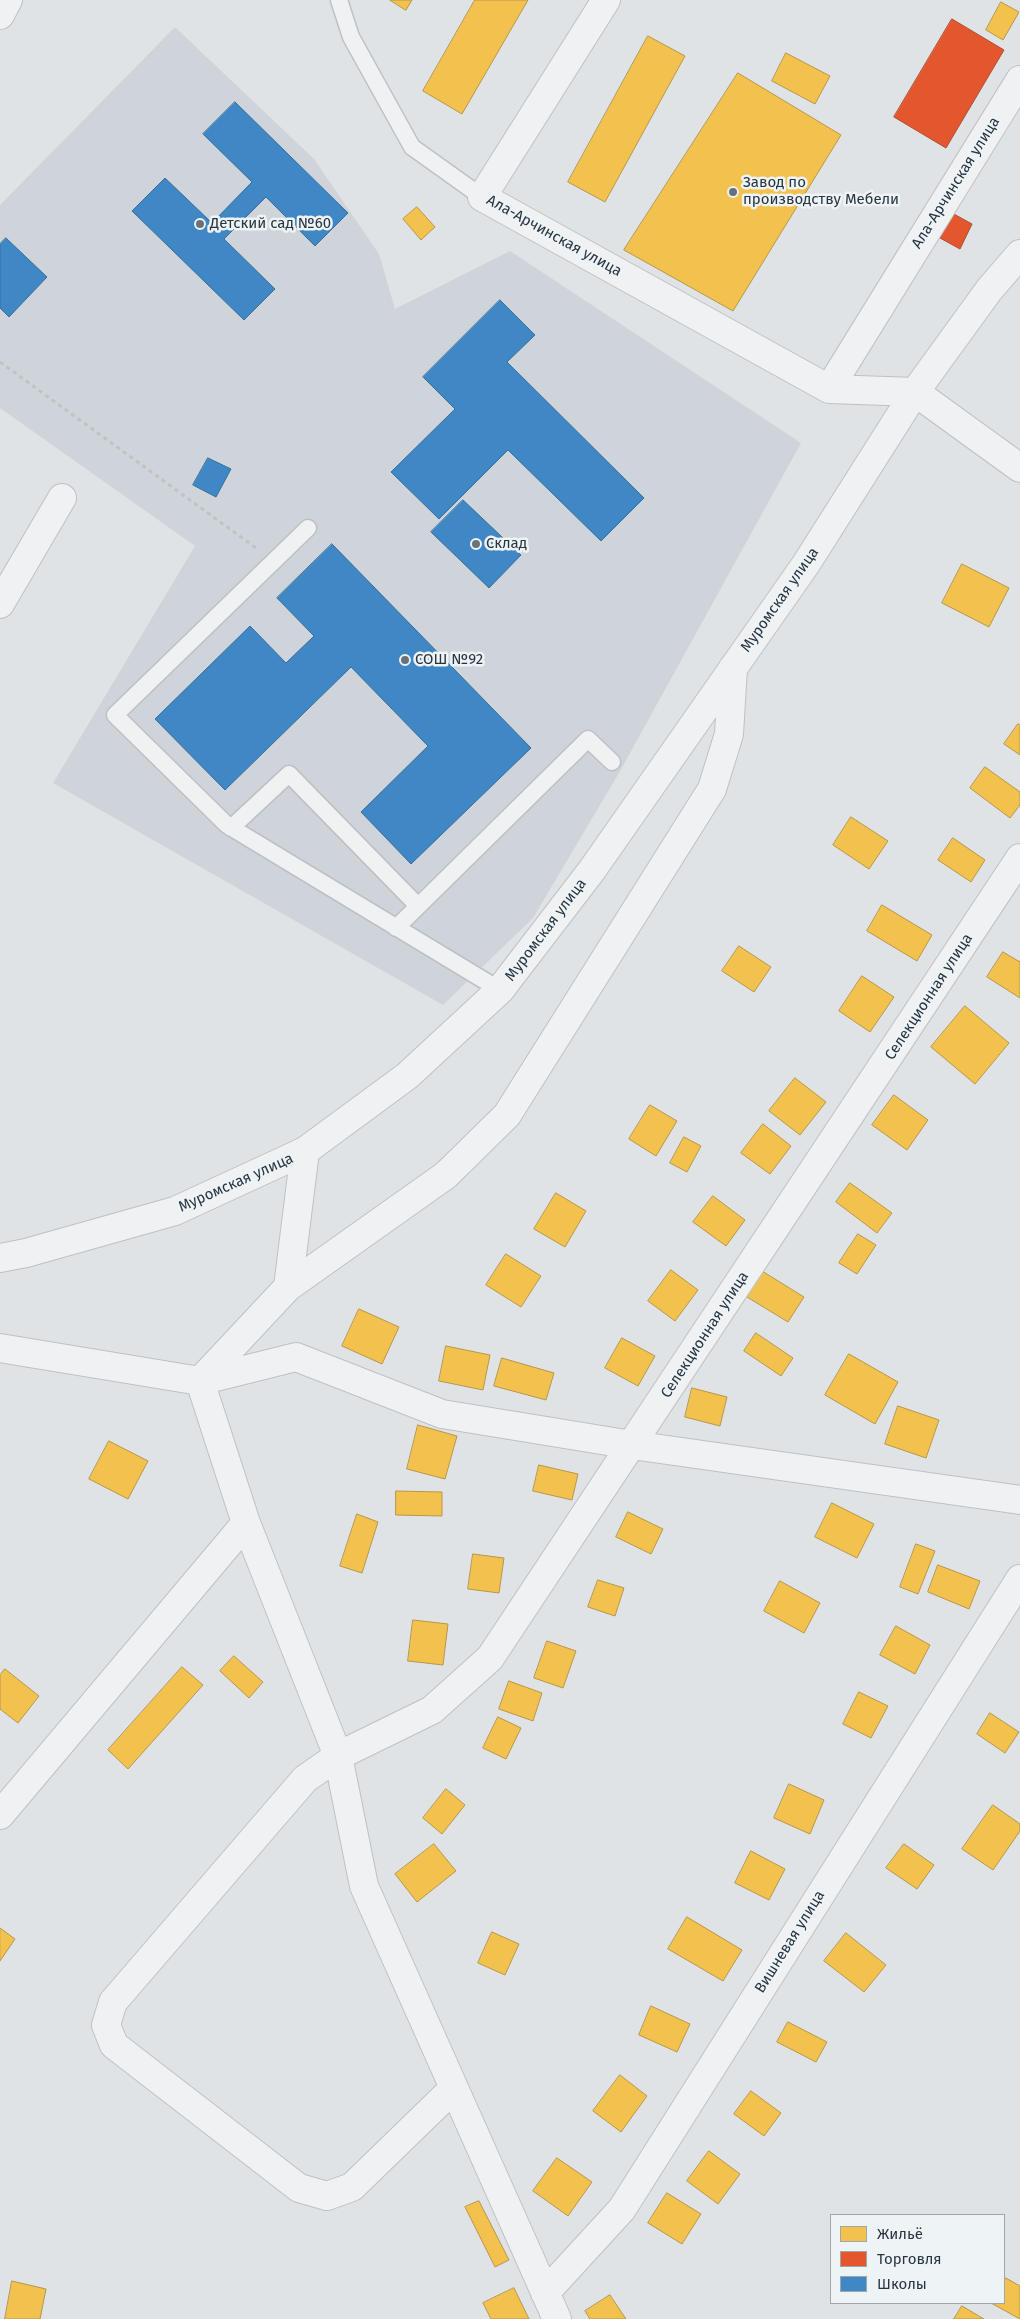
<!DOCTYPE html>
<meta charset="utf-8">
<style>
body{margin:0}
#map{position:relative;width:1020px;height:2319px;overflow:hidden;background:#e0e3e6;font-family:"Fira Sans",sans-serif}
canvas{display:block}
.legend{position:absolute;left:830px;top:2214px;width:175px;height:90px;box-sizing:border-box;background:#eef3f6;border:1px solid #9ea7ad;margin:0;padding:6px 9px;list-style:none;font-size:15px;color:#273540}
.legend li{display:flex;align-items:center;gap:10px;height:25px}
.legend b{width:25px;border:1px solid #9ea7ad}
</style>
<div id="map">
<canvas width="1020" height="2319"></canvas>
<ul class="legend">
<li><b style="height:14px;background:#f2c14e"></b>Жильё</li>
<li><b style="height:14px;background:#e4572e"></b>Торговля</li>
<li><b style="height:14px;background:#3f88c5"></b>Школы</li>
</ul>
</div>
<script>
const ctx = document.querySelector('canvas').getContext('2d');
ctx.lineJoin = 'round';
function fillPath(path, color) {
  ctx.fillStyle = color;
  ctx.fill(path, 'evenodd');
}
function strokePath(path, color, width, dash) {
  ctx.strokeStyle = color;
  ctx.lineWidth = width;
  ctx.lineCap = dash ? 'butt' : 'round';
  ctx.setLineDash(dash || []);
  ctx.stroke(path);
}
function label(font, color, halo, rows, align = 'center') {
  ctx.font = font + ' "Fira Sans",sans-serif';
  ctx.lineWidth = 5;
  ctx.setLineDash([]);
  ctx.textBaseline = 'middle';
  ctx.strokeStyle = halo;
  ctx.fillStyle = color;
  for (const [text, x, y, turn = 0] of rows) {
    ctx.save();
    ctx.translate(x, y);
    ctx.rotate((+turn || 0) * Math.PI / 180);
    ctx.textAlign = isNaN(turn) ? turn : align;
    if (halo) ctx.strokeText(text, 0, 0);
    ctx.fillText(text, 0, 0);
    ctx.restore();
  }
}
const built = new Path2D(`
 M175,27L314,159L379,254L395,309L510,251L801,443L619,773L533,918L443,1005L53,783L195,546L0,408V205Z`);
const homes = new Path2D(`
 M390,0H412L406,10Z
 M475,0H528L462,114L423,91Z
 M1001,2L1019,12L1003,40L986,30Z
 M648,36L685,56L605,202L568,182Z
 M786,53L830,76L815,104L772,81Z
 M738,73L841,135L733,311L624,250Z
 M417,207L435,227L421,240L403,219Z
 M962,564L1009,588L989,627L942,603Z
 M1018,724L1020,725V755L1004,744Z
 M985,767L1020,792V805L1010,818L970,788Z
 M851,817L888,841L869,869L833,845Z
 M953,838L985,860L971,882L938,860Z
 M882,905L932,935L917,961L867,931Z
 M739,946L771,967L754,992L722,971Z
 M1003,952L1020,962V998L987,977Z
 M862,976L894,997L870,1032L839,1011Z
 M965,1006L1009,1043L975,1084L931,1047Z
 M795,1078L826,1102L800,1135L769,1111Z
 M894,1095L928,1120L907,1150L872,1125Z
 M650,1105L677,1121L656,1156L629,1139Z
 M763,1124L791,1146L770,1174L741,1153Z
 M684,1137L701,1146L687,1172L670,1163Z
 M850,1183L892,1213L877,1233L836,1202Z
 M556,1193L586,1211L565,1247L534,1229Z
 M713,1196L745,1220L726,1246L693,1222Z
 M858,1234L876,1245L857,1274L839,1263Z
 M506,1254L541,1276L521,1307L486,1285Z
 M671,1270L698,1290L675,1321L648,1301Z
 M762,1271L804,1297L788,1322L747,1297Z
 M359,1309L399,1327L382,1364L342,1346Z
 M756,1333L793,1358L781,1376L744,1351Z
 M622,1338L655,1356L638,1386L605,1368Z
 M446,1346L490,1355L483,1390L439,1381Z
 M849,1354L898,1382L875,1424L825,1395Z
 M502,1358L554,1373L546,1400L494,1386Z
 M692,1388L727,1397L720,1426L685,1417Z
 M898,1406L939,1420L926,1458L885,1444Z
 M418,1425L457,1436L445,1479L407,1469Z
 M109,1441L148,1461L128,1499L89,1479Z
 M539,1465L578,1474L572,1500L533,1491Z
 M396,1491L442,1492V1516L396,1515Z
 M832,1503L874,1524L857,1558L815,1537Z
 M628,1512L663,1529L651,1554L616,1537Z
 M357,1514L378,1522L362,1573L340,1566Z
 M916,1544L935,1551L918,1594L900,1587Z
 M473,1554L504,1558L499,1593L468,1589Z
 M938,1565L980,1581L969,1609L928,1592Z
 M598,1580L624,1588L615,1616L588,1607Z
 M780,1581L820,1603L804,1633L764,1611Z
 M413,1620L448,1624L443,1665L408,1661Z
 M896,1626L930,1645L915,1674L880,1655Z
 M547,1641L576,1651L563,1688L534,1678Z
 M234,1656L263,1682L249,1698L220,1671Z
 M182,1667L203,1685L128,1769L108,1750Z
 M5,1669L39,1696L18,1723L0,1709V1675Z
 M509,1681L542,1693L533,1721L499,1709Z
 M859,1692L888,1706L871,1738L843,1724Z
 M990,1713L1019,1732L1005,1753L977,1734Z
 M498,1717L521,1728L506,1759L483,1748Z
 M789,1784L824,1800L810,1834L774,1818Z
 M446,1789L465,1805L442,1834L423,1818Z
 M993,1805L1020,1824V1831L993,1870L962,1849Z
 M434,1844L456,1871L417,1902L395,1874Z
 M904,1844L934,1865L917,1889L886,1868Z
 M751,1851L785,1869L769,1900L735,1883Z
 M687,1917L742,1950L723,1981L668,1949Z
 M0,1928L15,1939L0,1961Z
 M492,1932L519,1944L505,1975L478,1963Z
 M846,1933L886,1965L864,1992L824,1961Z
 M651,2006L690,2024L677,2052L639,2035Z
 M788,2022L827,2042L816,2062L777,2042Z
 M620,2075L647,2096L621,2132L593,2111Z
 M751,2091L781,2113L764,2136L734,2114Z
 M709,2151L740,2174L718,2204L687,2181Z
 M557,2158L592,2182L568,2216L533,2191Z
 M667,2193L701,2214L682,2244L648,2223Z
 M479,2201L509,2260L495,2267L465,2207Z
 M1006,2278L1020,2286V2319L991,2303H1004V2282Z
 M12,2281L46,2289L40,2319H5Z
 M514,2288L529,2319H491L483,2303Z
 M610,2295L626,2319H590L585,2311Z
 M962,2306L984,2319H954Z`);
const shops = new Path2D(`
 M952,19L1004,50L946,148L894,117Z
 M952,213L972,224L960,249L940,238Z`);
const schools = new Path2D(`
 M235,102L348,213L315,246L266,197L224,239L275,289L244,320L132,211L165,178L212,223L252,182L203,134Z
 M6,238L47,277L9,317L0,308V244Z
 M500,300L535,335L507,362L644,498L601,541L508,450L439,519L391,472L455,409L423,377Z
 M208,458L231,469L216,497L193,485Z
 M463,500L521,555L489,588L431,532Z
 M332,544L531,748L411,864L361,812L428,746L351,667L225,790L155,719L250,626L286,663L314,636L277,598Z`);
const path = new Path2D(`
 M0,362L256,548`);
const service = new Path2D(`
 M339,0L351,37L412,147L482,197
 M308,528L115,715L227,825L500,990
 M231,828L289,774L418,906
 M396,928L588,739L612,762`);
const minor = new Path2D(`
 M606,0L482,197L829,389
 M0,15L8,0
 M1020,80L829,389L915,392L1020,468
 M0,604L62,498
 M288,1287L305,1151
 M0,1348L200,1381L296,1357L442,1414L632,1445L1020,1500
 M0,1815L246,1523
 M454,2088L352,2187L327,2196L299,2188L114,2045L106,2025L113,2002L305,1779L338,1756L432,1710L490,1658L1020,858
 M545,2293L622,2209L1020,1579
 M557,2319L364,1886L338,1756L246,1523L200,1381L288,1287L446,1175L507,1115L712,789L729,734L733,668`);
const tertiary = new Path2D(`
 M0,1258L26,1253L175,1211L305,1151L407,1076L500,990L592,870L806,564L915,392L989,290L1020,254`);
const markers = [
 [733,192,5,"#68727a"],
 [200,224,5,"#68727a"],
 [476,544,5,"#68727a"],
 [405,660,5,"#68727a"]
];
const poiNames = [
 ["Завод по",743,183],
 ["производству Мебели",743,200],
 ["Детский сад №60",210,224],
 ["Склад",486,544],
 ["СОШ №92",415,660]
];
const streetNames = [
 ["Ала-Арчинская улица",956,183,-58],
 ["Ала-Арчинская улица",554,236,29],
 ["Муромская улица",780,600,-55],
 ["Муромская улица",546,930,-53],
 ["Селекционная улица",929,997,-57],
 ["Муромская улица",236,1183,-24],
 ["Селекционная улица",705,1335,-57],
 ["Вишневая улица",790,1942,-58]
];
fillPath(built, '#ced4d9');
fillPath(homes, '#f2c14e');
strokePath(homes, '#b5974a', 1);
fillPath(shops, '#e4572e');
strokePath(shops, '#ab4d33', 1);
fillPath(schools, '#3f88c5');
strokePath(schools, '#386f9d', 1);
strokePath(service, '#bec1c4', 19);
strokePath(minor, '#bec1c4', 30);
strokePath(tertiary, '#bec1c4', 30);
strokePath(path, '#bfc3c6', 3, [4, 4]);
strokePath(service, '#f0f1f2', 16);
strokePath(minor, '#f0f1f2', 28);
strokePath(tertiary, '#f0f1f2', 28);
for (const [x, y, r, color] of markers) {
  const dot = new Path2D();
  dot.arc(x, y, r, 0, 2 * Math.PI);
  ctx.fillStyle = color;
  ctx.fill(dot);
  strokePath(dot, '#eef3f6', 2);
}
label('15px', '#273540', '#eef3f6', poiNames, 'left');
label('15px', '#273540', '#eef3f6', streetNames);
</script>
